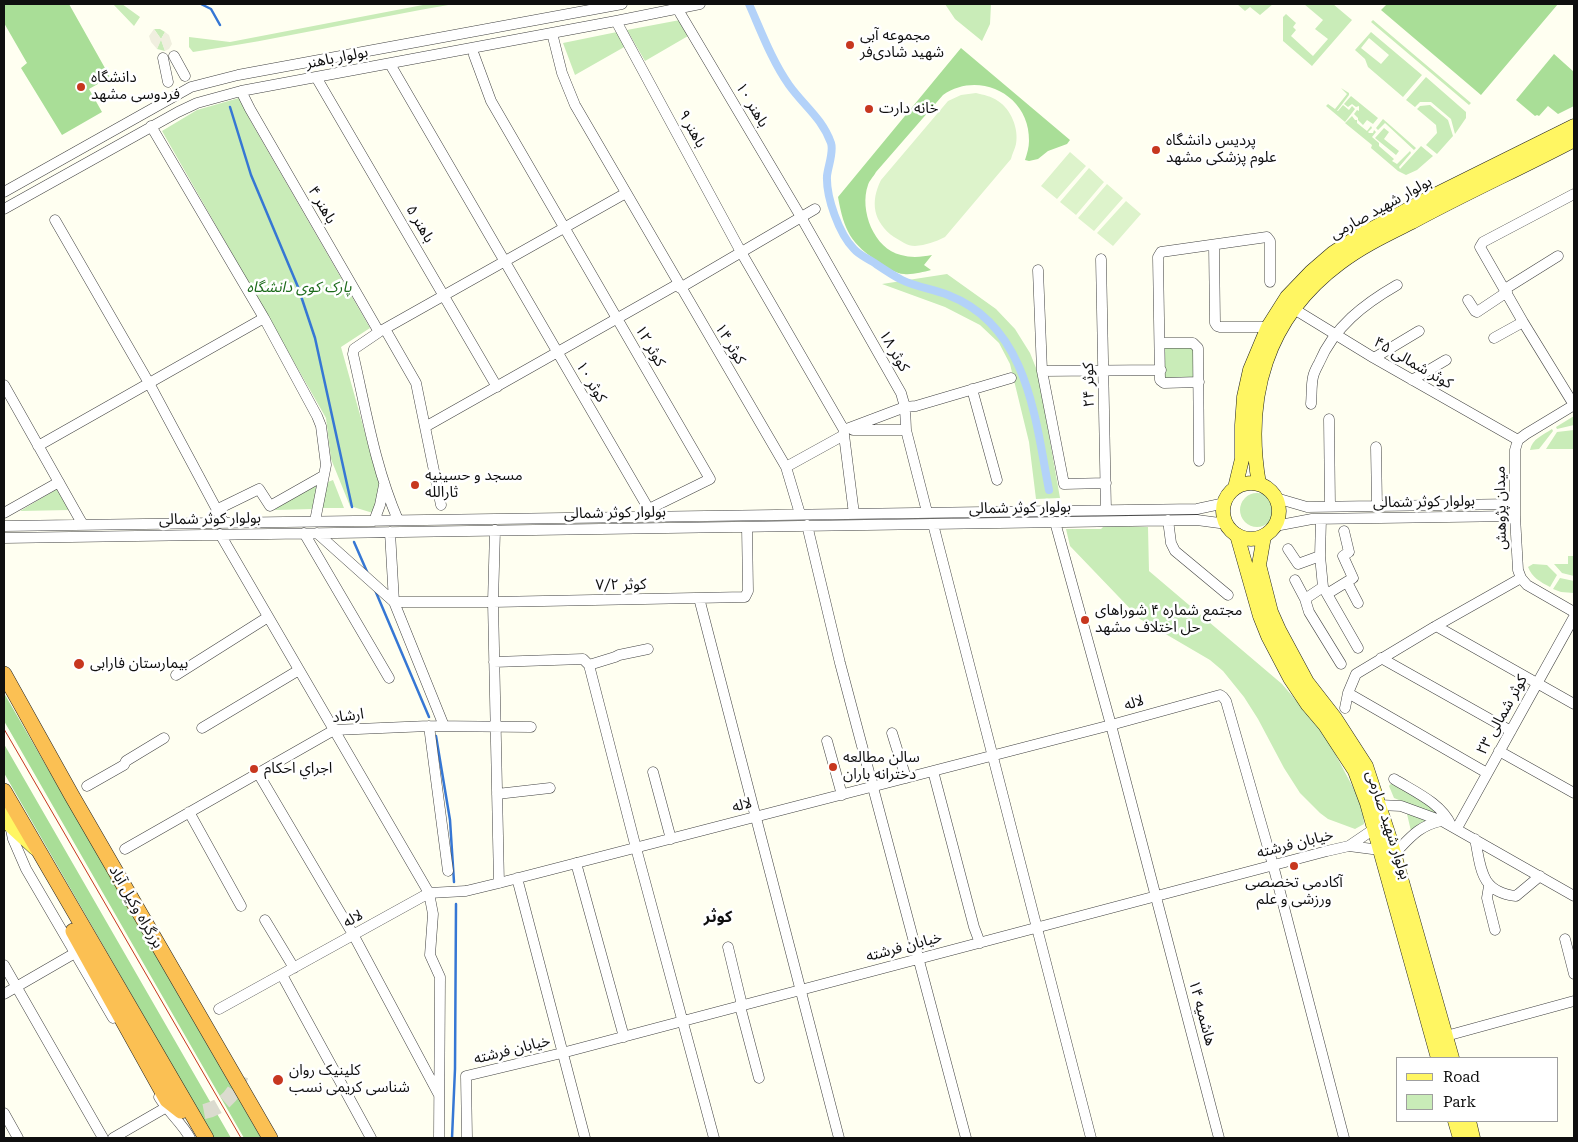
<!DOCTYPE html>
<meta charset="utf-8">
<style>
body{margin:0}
#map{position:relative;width:1578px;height:1142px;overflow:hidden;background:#fffff1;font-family:"Roboto Serif",serif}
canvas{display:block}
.frame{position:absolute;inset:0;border:5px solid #0f0f0f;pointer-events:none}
.legend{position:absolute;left:1396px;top:1057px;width:162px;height:65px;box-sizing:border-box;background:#fff;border:1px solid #9f9f9f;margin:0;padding:6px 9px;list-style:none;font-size:15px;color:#0f0f0f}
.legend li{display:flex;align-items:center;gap:10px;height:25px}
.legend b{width:25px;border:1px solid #9f9f9f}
</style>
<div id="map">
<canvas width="1578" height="1142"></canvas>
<div class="frame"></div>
<ul class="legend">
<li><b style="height:6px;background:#fff662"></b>Road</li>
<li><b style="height:14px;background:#c9ecb8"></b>Park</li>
</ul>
</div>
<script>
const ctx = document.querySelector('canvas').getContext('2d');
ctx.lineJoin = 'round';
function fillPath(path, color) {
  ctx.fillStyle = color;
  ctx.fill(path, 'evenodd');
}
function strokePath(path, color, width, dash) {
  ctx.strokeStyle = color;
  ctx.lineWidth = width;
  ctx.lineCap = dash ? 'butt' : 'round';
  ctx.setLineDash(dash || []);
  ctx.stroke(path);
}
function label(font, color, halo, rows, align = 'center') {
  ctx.font = font + ' "Roboto Serif","Noto Sans Arabic",serif';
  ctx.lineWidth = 5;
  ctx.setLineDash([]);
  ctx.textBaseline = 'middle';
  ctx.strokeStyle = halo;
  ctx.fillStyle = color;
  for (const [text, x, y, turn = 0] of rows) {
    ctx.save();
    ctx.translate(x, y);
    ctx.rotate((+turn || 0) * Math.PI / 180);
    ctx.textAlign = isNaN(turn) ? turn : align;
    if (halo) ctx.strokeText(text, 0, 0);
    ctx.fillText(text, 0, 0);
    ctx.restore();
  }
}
const green = new Path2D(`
 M113,4H122L140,17L134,26Z
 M428,4H454C367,19 280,39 193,52L189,47V37L230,42Z
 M945,4H991L990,24L982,41L955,19Z
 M1237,4H1273L1260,15L1250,7L1245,11Z
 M1304,4H1333L1352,20L1312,66L1283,41V17L1286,14L1296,23L1293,27L1296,30L1291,36L1313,56L1328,39L1315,29L1323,20Z
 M680,20L688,36L645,61L627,30Z
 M1373,20L1471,103L1469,105L1371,22Z
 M154,29H160L165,32L161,39L165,51L157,49L161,39Z
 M617,32L626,46L575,75L563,43Z
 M1371,32L1422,75L1403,97L1368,67L1365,59L1355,50ZM1369,38L1389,55L1381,64L1361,48Z
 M1426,77L1466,112V118L1455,134L1451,119L1431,102H1420L1415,107L1406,100Z
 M1341,88L1349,93V95L1337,111H1338L1343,105L1349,110L1352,106L1355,109L1345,122L1326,106L1328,104L1335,109L1347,94Z
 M1351,96L1378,118L1373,124L1367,120L1363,125L1358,120V118L1354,114L1357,110L1359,111V106L1356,107L1352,104L1348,107L1344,104Z
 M239,98L250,120L370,328L341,347L381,490L373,513L350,506L331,459L326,418L162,131L197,110Z
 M1430,105L1448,120L1453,136L1437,154L1426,145L1437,133L1436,125L1417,109L1420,106Z
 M1352,116L1355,120H1357V123L1367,131L1371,126L1372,128L1368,132L1369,133H1373L1374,130L1376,132L1372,137L1379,143V146L1394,159L1392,161L1397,164L1410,151L1411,153L1399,167L1400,169L1421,146L1433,156L1417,170L1406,175L1398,171L1371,148L1372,145L1345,123Z
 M1383,119L1416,148L1414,150L1385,123L1378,130L1376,128Z
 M1384,128L1389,132L1384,139L1399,151L1396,155L1375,138Z
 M947,274L996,309L1015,329L1030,353L1038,373L1060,498L1036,499L1029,442L1010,364L999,343L980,325L945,307L882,284Z
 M1165,346L1195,347V379L1165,378Z
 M1574,416V425L1557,429L1556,427Z
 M1552,429L1553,431L1539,449L1530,450C1532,439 1543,435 1552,429Z
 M1574,430V449H1546L1557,432Z
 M333,480L344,508H322L328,482Z
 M317,486L312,509L274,510L308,488Z
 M57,489L69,510L20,511Z
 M1240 510a17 17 0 1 1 34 0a17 17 0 1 1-34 0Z
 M1104,526L1148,527L1149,571L1282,684L1324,733L1356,793L1363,812L1364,824L1355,829L1328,819L1320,813L1300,793L1284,768L1258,719L1244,697L1223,671L1210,660L1140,619L1070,546L1066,529H1101Z
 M1568,556H1574V576L1562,573L1554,564H1568Z
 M1533,564L1547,565L1557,575L1550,587C1540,582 1532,577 1528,567Z
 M1560,578L1574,581V593L1561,592L1553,589Z
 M1393,781L1437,809L1436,815L1394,798L1389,786Z
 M1407,814L1428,820L1420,823L1411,831Z`);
const forest = new Path2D(`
 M4,4H69L110,77L89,89L102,112L62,135L21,68L27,63L4,23Z
 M1387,4H1558L1481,95L1381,10Z
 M961,48L1070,140L1067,144L1048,151L1038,159L1029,161L1025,160C1027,154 1029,147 1029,141C1030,95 979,70 943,95L876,172C874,176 869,181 868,185C859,210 874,249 901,255C911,258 922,257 932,255L924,265L931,270C923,272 912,275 904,274C896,274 886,267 880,263C851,244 844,231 838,197Z
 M1554,54L1574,72L1573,101L1574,106L1558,114L1548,106L1539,116L1537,115L1535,116L1516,100Z
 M4,693L261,1138H244L4,721Z
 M4,744L231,1138H214L4,773Z`);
const pitch = new Path2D(`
 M976,93C984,95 991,96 998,101C1011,109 1019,129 1016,144C1015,149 1012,154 1011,159L945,237C935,242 926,245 915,246C907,246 901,241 894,237C873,222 870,202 881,180L948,101L961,95Z
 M1070,152L1086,166L1057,199L1041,186Z
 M1089,168L1104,182L1076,215L1060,202Z
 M1107,184L1123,198L1094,231L1078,218Z
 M1126,201L1141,214L1113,246L1097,233Z`);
const plaza = new Path2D(`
 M154,29L161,39L165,32L169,35L172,44L169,49L165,51L161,40L157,49L151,42L149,36Z`);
const stream = new Path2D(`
 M201,4L211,9L220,25
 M230,107L251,175L298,287L315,338L352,507
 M354,542L368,574
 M375,590L429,717
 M436,736L450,820L454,882
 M452,1138L455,1069L456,904`);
const canal = new Path2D(`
 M749,4C761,31 772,61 789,85C804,106 822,118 831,143C834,152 828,166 827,176C826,197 839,234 854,249C859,255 867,258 873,262C882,268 892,275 902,280C916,287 933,289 948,295C1028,326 1035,418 1049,490`);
const highwayTunnel = new Path2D(`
 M181,1111C209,1117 232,1104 241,1076`);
const minor = new Path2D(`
 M677,8L801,217L901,393L905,407L906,430L927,512
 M616,21L741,252L844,430
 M552,33L562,73L575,105L786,467L800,514
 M474,55L491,101L710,479L649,509
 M174,56L185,76
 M163,58L168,82
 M390,64L651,513
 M316,77L497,387
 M241,91L250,109L379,332
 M151,126L264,318L317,416L321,426L326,465L315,521
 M4,192L191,87L238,75L622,4
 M4,209L178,112L197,103L241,91L616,21L700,4
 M55,220L149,383L224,523
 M1214,245L1215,323L1217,326L1220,327H1268
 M1101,259L1106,510
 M1038,270L1042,371L1064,484L1106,483
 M680,288L815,209
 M1505,289L1558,256
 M1468,300L1475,311L1477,312L1507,292
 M1294,309L1374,358L1518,440
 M385,329L416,383L441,505
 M1494,338L1523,322
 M1160,343H1193L1198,348L1199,461
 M1374,358L1419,331
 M1042,371L1161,370
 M1412,380L1446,360
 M1199,382L1164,383L1160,380L1158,257L1161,252L1267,237L1270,241V282
 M4,385L83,525
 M972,389L997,480
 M1311,404C1312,395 1311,386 1313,377C1314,372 1317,367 1319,363C1334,327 1364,304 1397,285
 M1574,405L1523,322L1480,247L1483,242L1574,194
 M1574,405L1526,434L1518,440L1515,450V516L1518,570L1521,578L1527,585L1574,612
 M1329,419L1330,506
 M425,427L678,284
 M853,430H906
 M844,435L854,514
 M38,446L264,318
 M1376,447L1377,506
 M786,467L844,435V430L905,407L916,406L1011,378
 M1276,498L1307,507L1515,504
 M218,509L259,489L270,506L323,476
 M4,513L59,482
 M1321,519L1320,556L1323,587L1358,648
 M398,520C375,467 366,410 353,354L354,349L379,332L626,193
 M1168,520L1171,543L1175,551L1228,595
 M374,521L380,505L384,485
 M1055,522L1111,725L1219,1138
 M933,524L1091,1138
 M807,525L840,663L966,1138
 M4,526L1197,509L1225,503
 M1275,526L1312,519L1515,516
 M495,530L493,602L499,883
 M390,532L394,602L444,726
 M304,533L389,678
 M317,533L394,602H493L745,597L748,591L747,527
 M220,534L429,893L433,914L430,955L440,977L439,1138
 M4,538L1197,520L1227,524
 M1288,549L1298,564L1320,556
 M1295,580L1305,599L1309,612L1341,664
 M1347,582L1358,603
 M1327,594L1353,578L1343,556L1349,552L1344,531
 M699,598L839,1138
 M1305,599L1323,587
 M1436,626L1574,704
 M1381,658L1511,731
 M494,662L583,659L589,665L636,848L714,1138
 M589,665L615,657L619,655L648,649
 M176,675L268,617
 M1348,693L1487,773
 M1345,708L1348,693L1356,674L1436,626L1521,578
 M429,726L448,871
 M202,728L299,670
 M892,733L906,778
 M827,741L842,795
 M1499,751L1574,793
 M933,771L974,927L980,943
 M653,772L671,839
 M258,773L354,936L439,1095
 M1394,779C1415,792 1441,803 1451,825
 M87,786L124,765L126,761L164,738
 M497,794L550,788
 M1379,805L1401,806L1442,821L1574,896
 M189,812L241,906
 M10,825L13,839L26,869L113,1018
 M1457,828L1574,617
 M1475,839C1481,868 1480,892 1516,896L1540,876
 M1349,846L1374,829
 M125,849L334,730L429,726L531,727
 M1394,854C1410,838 1418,826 1441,821
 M576,863L624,1037
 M517,878L585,1138
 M1489,886L1487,898L1495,930
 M265,920L294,968
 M1565,939L1574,974
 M728,947L742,1005
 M4,965L103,1138
 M282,975L371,1138
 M4,994L75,953
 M740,1006L759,1078
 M219,1009L429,893L466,891L499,883L1111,725L1220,695L1223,697L1226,701L1273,865L1344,1138
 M1446,1036L1574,1001
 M159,1097C168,1112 182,1123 190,1138
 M4,1113L18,1138
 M113,1138L165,1108
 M467,1138L466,1076L562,1053L1327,851L1349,846L1380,850`);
const major = new Path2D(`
 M1223 511a28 28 0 1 1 56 0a28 28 0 1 1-56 0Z
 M1259,484C1244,397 1266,318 1340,263C1362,246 1388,234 1412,222C1465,193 1521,168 1574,140
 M1235,488L1242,459V425L1244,397L1250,370L1268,327L1287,297L1311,272L1333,253L1357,237L1431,197L1574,126
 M1237,535L1260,616L1268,636L1290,678L1308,705L1325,725L1355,771L1367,803L1438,1058
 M1264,536L1259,565L1271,612L1279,630L1307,682L1335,718L1366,766L1389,836L1452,1058
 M4,814L10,825L35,848
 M1455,1121L1460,1138
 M1469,1121L1473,1138`);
const highway = new Path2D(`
 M4,674L72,796L270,1138
 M4,791L206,1138
 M73,931L167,1100L181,1111`);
const tram = new Path2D(`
 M4,729L241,1138`);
const markers = [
 [850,45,5,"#c7371f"],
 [81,87,5,"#c7371f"],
 [869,109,5,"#c7371f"],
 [1156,150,5,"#c7371f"],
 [415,485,5,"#c7371f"],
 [1085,620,5,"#c7371f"],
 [79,664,6,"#c7371f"],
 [833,767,5,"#c7371f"],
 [254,769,5,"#c7371f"],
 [1294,866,5,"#c7371f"],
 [278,1080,6,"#c7371f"]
];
const poiNames = [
 ["مجموعه آبی",860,36],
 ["شهید شادی‌فر",860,53],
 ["دانشگاه",91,78],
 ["فردوسی مشهد",91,95],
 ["خانه دارت",879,109],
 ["پردیس دانشگاه",1166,141],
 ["علوم پزشکی مشهد",1166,158],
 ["مسجد و حسینیه",425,476],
 ["ثارالله",425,493],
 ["مجتمع شماره ۴ شوراهای",1095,611],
 ["حل اختلاف مشهد",1095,628],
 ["بیمارستان فارابی",90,664],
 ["سالن مطالعه",843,758],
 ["دخترانه باران",843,775],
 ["اجراي احكام",264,769],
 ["آکادمی تخصصی",1294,883,"center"],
 ["ورزشی و علم",1294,900,"center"],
 ["کلینیک روان",289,1071],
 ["شناسی کریمی نسب",289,1088]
];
const streetNames = [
 ["بولوار باهنر",337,58,-11],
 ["باهنر ۱۰",752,105,59],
 ["باهنر ۹",692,129,61],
 ["باهنر ۴",322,205,60],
 ["بولوار شهید صارمی",1381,208,-29],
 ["باهنر ۵",420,224,60],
 ["کوثر ۱۴",730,344,59],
 ["کوثر ۱۲",650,346,60],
 ["کوثر ۱۸",894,351,60],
 ["کوثر شمالی ۴۵",1413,363,30],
 ["کوثر ۱۰",591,382,59],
 ["کوثر ۲۴",1089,385,-91],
 ["بولوار کوثر شمالی",1424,502,-1],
 ["بولوار کوثر شمالی",1020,508,-1],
 ["میدان پژوهش",1501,508,-91],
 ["بولوار کوثر شمالی",615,513,-1],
 ["بولوار کوثر شمالی",210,519,-1],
 ["کوثر ۷/۲",621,585,-1],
 ["لاله",1134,703,-16],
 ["کوثر شمالی ۲۳",1502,715,-61],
 ["ارشاد",348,716,-7],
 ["لاله",742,805,-14],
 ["بولوار شهید صارمی",1388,825,72],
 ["خیابان فرشته",1295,844,-14],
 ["بزرگراه وکیل آباد",136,907,60],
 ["لاله",353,919,-29],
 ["خیابان فرشته",904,947,-15],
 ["هاشمیه ۱۴",1202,1013,75],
 ["خیابان فرشته",512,1050,-14]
];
const parkNames = [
 ["پارک کوی دانشگاه",299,288]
];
const neighbourhoodNames = [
 ["کوثر",718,917]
];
fillPath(green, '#c9ecb8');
fillPath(forest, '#a9de97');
fillPath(pitch, '#ddf3cb');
fillPath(plaza, '#f0efdf');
strokePath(stream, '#3677d4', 2.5);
strokePath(canal, '#b3d2f9', 8);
strokePath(highwayTunnel, '#dbdbcf', 15, [15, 8]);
strokePath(minor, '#424242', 11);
strokePath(major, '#202020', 15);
strokePath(highway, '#202020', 16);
strokePath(minor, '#fff', 10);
strokePath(major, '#fff662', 14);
strokePath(highway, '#fbc053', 15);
strokePath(tram, '#c7371f', 1);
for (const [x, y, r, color] of markers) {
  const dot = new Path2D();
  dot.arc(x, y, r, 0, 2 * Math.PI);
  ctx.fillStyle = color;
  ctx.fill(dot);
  strokePath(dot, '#fff', 2);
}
label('15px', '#0f0f0f', '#fff', poiNames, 'left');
label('15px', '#0f0f0f', '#fff', streetNames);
label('italic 15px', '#1d6b1b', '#fff', parkNames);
label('bold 16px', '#0f0f0f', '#fff', neighbourhoodNames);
</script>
